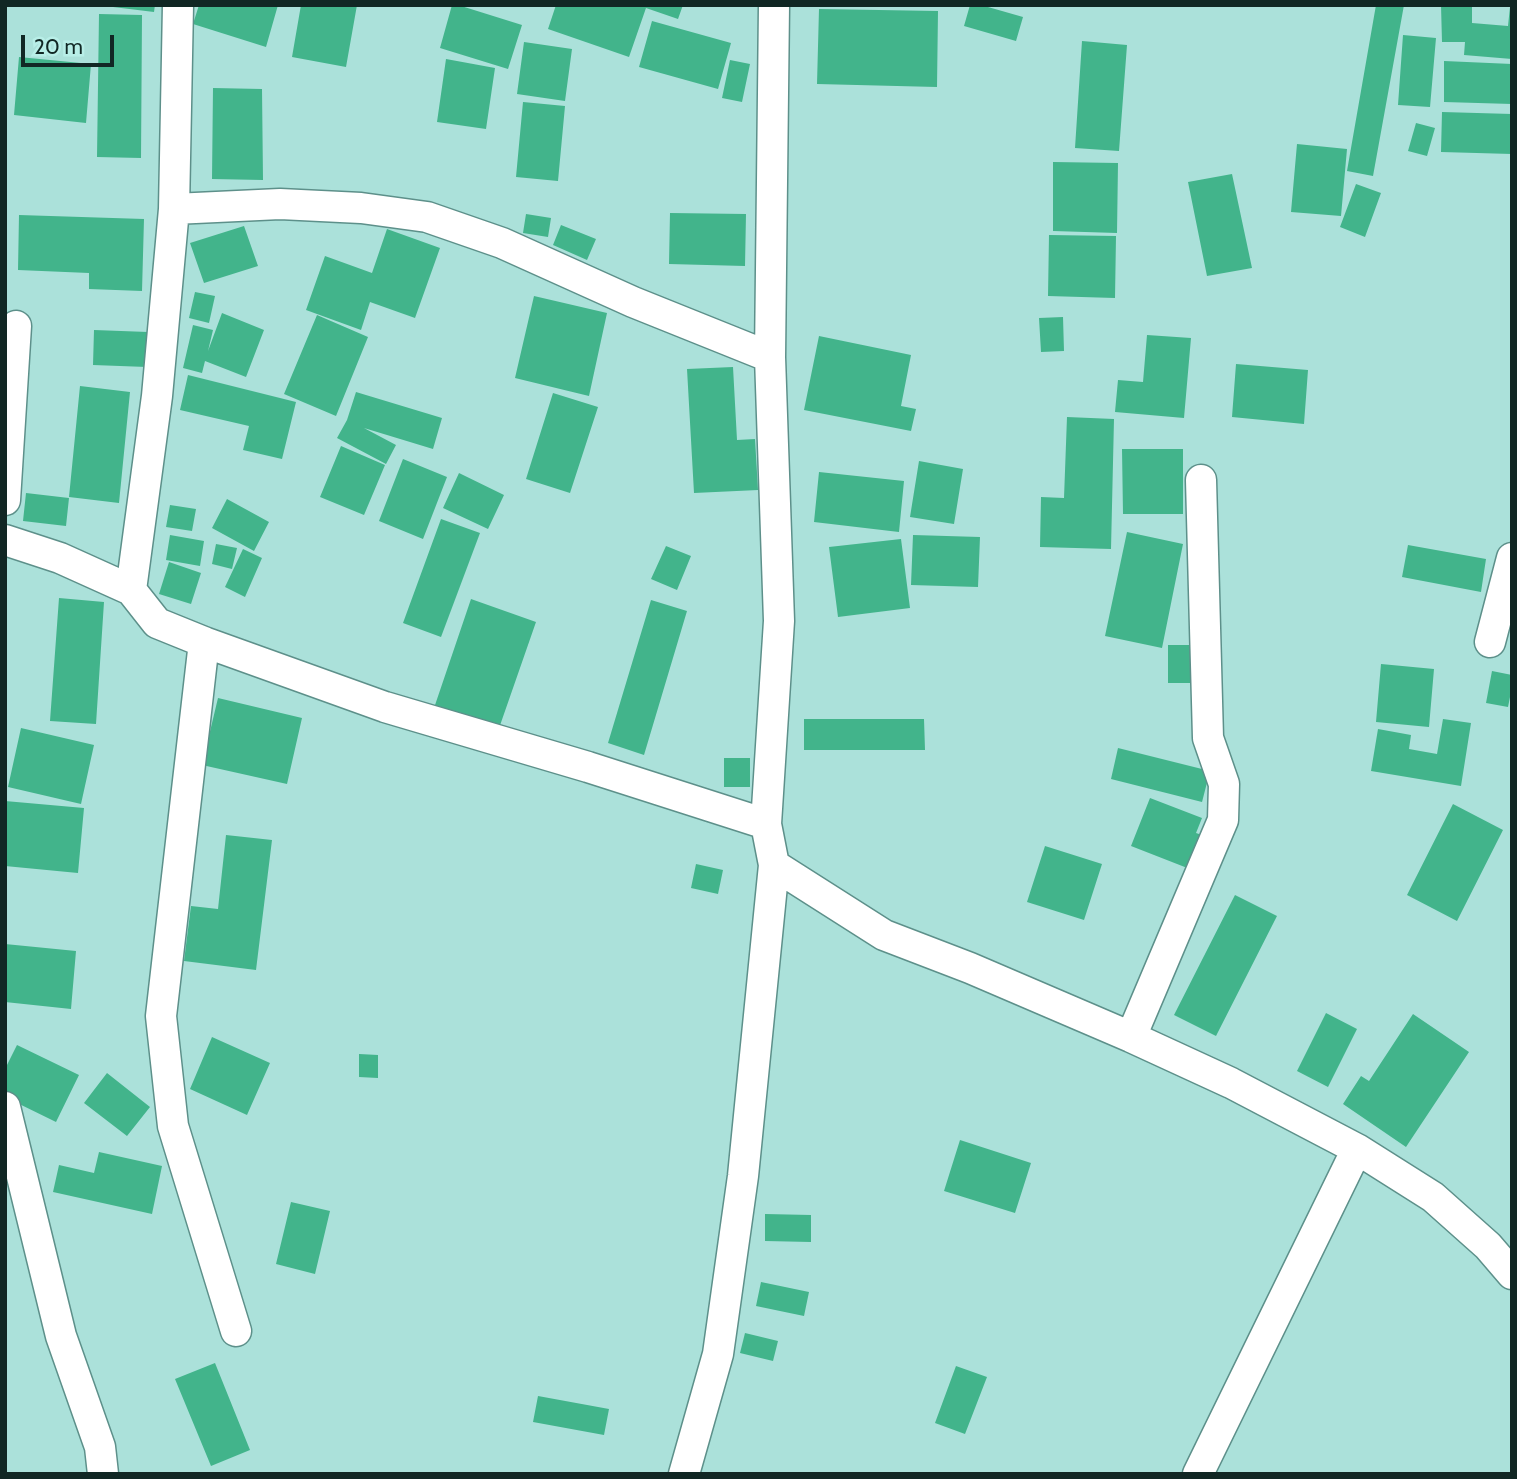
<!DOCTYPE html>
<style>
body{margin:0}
#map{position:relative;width:1517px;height:1479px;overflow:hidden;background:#abe1da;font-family:Cabin,sans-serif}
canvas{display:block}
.frame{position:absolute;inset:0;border:7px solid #112724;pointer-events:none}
.scale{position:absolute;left:21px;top:35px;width:93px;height:32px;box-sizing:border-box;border:4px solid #112724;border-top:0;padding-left:9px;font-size:21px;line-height:24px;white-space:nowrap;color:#112724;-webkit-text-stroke:5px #b8eee7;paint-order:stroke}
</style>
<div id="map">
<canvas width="1517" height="1479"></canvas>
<div class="frame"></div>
<div class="scale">20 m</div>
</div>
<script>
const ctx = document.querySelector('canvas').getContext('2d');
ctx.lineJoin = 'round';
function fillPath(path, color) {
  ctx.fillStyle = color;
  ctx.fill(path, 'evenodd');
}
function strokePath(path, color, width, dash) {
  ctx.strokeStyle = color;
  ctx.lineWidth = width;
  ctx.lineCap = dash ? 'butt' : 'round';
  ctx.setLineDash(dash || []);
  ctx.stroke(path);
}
const building = new Path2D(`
 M113,5H155L154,12L113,7Z
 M199,5H278L266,47L193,24Z
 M301,5H357L346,67L292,57Z
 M452,5H458L522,25L508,69L440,48Z
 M556,5H683L678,19L646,8L629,57L548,29Z
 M970,5H981L1023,17L1016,41L964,26Z
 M1376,5H1404L1373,176L1347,171Z
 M1441,5H1472V23L1508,26L1510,7H1512V59L1464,55L1465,42H1442Z
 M819,9L938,11L937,87L817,84Z
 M99,14L142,15L141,158L97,157Z
 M652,21L731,43L718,89L639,67Z
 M1403,35L1436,38L1430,107L1398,105Z
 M1082,41L1127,45L1119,151L1075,148Z
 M524,42L572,49L565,101L517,94Z
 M19,57L91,64L86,123L14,115Z
 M446,59L495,68L486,129L437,122Z
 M730,60L750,64L742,102L722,98Z
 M1444,61L1512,64V104L1444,102Z
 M213,88L262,89L263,180L212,179Z
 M523,102L565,106L558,181L516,177Z
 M1442,112L1512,114V154L1441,152Z
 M1416,123L1435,128L1427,156L1408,151Z
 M1297,144L1347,149L1341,216L1291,212Z
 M1053,162L1118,163L1117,233L1053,231Z
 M1232,174L1252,268L1207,276L1188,182Z
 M1356,184L1381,193L1365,237L1340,227Z
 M670,213L746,214L745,266L669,264Z
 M526,214L551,218L548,237L523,233Z
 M19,215L144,219L142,291L89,289V273L18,270Z
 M561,225L596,239L587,260L553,245Z
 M244,226L258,266L204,283L190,243Z
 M387,229L440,248L415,318L370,302L361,330L306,310L325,256L372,273Z
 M1049,235L1116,236L1115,298L1048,296Z
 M195,292L215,296L209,323L189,318Z
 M534,296L607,313L589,396L515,378Z
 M222,313L264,330L246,377L205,361L202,373L183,368L193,325L213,330L208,351Z
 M317,315L368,337L336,416L284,394Z
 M1063,317L1064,351L1041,352L1039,318Z
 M94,330L148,332L147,367L93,365Z
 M1147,335L1191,338L1184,418L1115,412L1118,380L1143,382Z
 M819,336L911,355L901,406L916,409L911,431L804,410Z
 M1236,364L1308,370L1304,424L1232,417Z
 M733,367L737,440L755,439L758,490L694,493L687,369Z
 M188,375L296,402L282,459L243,450L249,426L180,410Z
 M80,386L130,392L119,503L69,497Z
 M356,392L442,418L433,449L364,428L396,445L386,464L337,438L347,420Z
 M553,393L598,407L570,493L526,479Z
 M1067,417L1114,419L1111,549L1040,547L1041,497L1064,498Z
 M341,446L385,465L364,515L320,497Z
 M1122,449H1183V514H1123Z
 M403,459L447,477L423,539L379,521Z
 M919,461L963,469L954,524L910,517Z
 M819,472L904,481L899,532L814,522Z
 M459,473L504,495L488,529L443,508Z
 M26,493L69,498L66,526L23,521Z
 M227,499L269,522L254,551L212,528Z
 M170,505L196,509L192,531L166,527Z
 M441,519L480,533L441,637L403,623Z
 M1127,532L1183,544L1162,648L1105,636Z
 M170,535L204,541L200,566L166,560Z
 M913,535L980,537L978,587L911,585Z
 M901,539L910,608L838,617L829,547Z
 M216,544L237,548L232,569L212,564Z
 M1408,545L1486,559L1481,592L1402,577Z
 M666,546L691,556L677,590L651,579Z
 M243,549L262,558L245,597L225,587Z
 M169,562L201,573L191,604L159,594Z
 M59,598L104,602L96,724L50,721Z
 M471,599L536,622L497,734L433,711Z
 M651,600L687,611L644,755L608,743Z
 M1168,645H1200V683H1168Z
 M1381,664L1434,669L1429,727L1376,722Z
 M1492,671L1512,675V687L1508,707L1486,703Z
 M218,698L302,718L287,784L202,765Z
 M804,719H924L925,750H804Z
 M1443,719L1471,723L1461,786L1371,771L1378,729L1411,735L1409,749L1437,754Z
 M21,728L94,745L81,804L8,787Z
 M1118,748L1210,771L1202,802L1111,779Z
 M724,758H750V787H724Z
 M1150,798L1202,818L1196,833L1208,837L1195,871L1131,846Z
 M5,801L84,808L78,873L5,866Z
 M1453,804L1503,830L1457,921L1407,895Z
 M226,835L272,840L256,970L184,961L191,906L218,909Z
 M1045,846L1102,864L1084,920L1027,902Z
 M696,864L723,870L718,894L691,888Z
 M1235,895L1277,916L1216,1036L1174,1015Z
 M5,944L76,951L71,1009L5,1002Z
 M1326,1013L1357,1029L1328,1087L1297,1071Z
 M1413,1014L1469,1052L1406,1147L1343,1104L1361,1076L1369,1081Z
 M212,1037L270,1063L247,1115L190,1089Z
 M17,1045L79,1075L56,1122L5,1097V1069Z
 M359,1054L378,1055V1078L359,1077Z
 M107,1073L150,1107L127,1136L84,1103Z
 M960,1140L1031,1163L1015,1213L944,1191Z
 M99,1152L162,1166L152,1214L53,1192L59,1165L94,1173Z
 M291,1202L330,1211L315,1274L276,1264Z
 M765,1214L811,1215V1242L765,1241Z
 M761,1282L809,1292L804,1316L756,1306Z
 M745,1333L778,1341L773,1361L740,1353Z
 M215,1363L250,1450L211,1466L175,1379Z
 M956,1366L987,1377L965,1434L935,1423Z
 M538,1396L609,1409L604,1435L533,1422Z`);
const minor = new Path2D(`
 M174,209L280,204L361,208L427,217L502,243L633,302L770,357L774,5
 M5,500L16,326
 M5,540L60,558L131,590L157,396L174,209L178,5
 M131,590L157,623L204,642L385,707L588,767L766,824
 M204,642L161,1016L173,1126L236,1331
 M1490,642L1512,558
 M774,865L884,935L970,968L1131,1037L1231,1083L1357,1149L1433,1197L1488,1246L1512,1274
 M1131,1037L1223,820L1224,784L1208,738L1201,480
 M5,1107L61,1336L100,1447L103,1474
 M684,1474L718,1354L743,1176L774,865L766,824L779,621L770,357
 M1198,1474L1357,1149`);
fillPath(building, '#42b48b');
strokePath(minor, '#5d908a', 33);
strokePath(minor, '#fff', 30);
</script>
